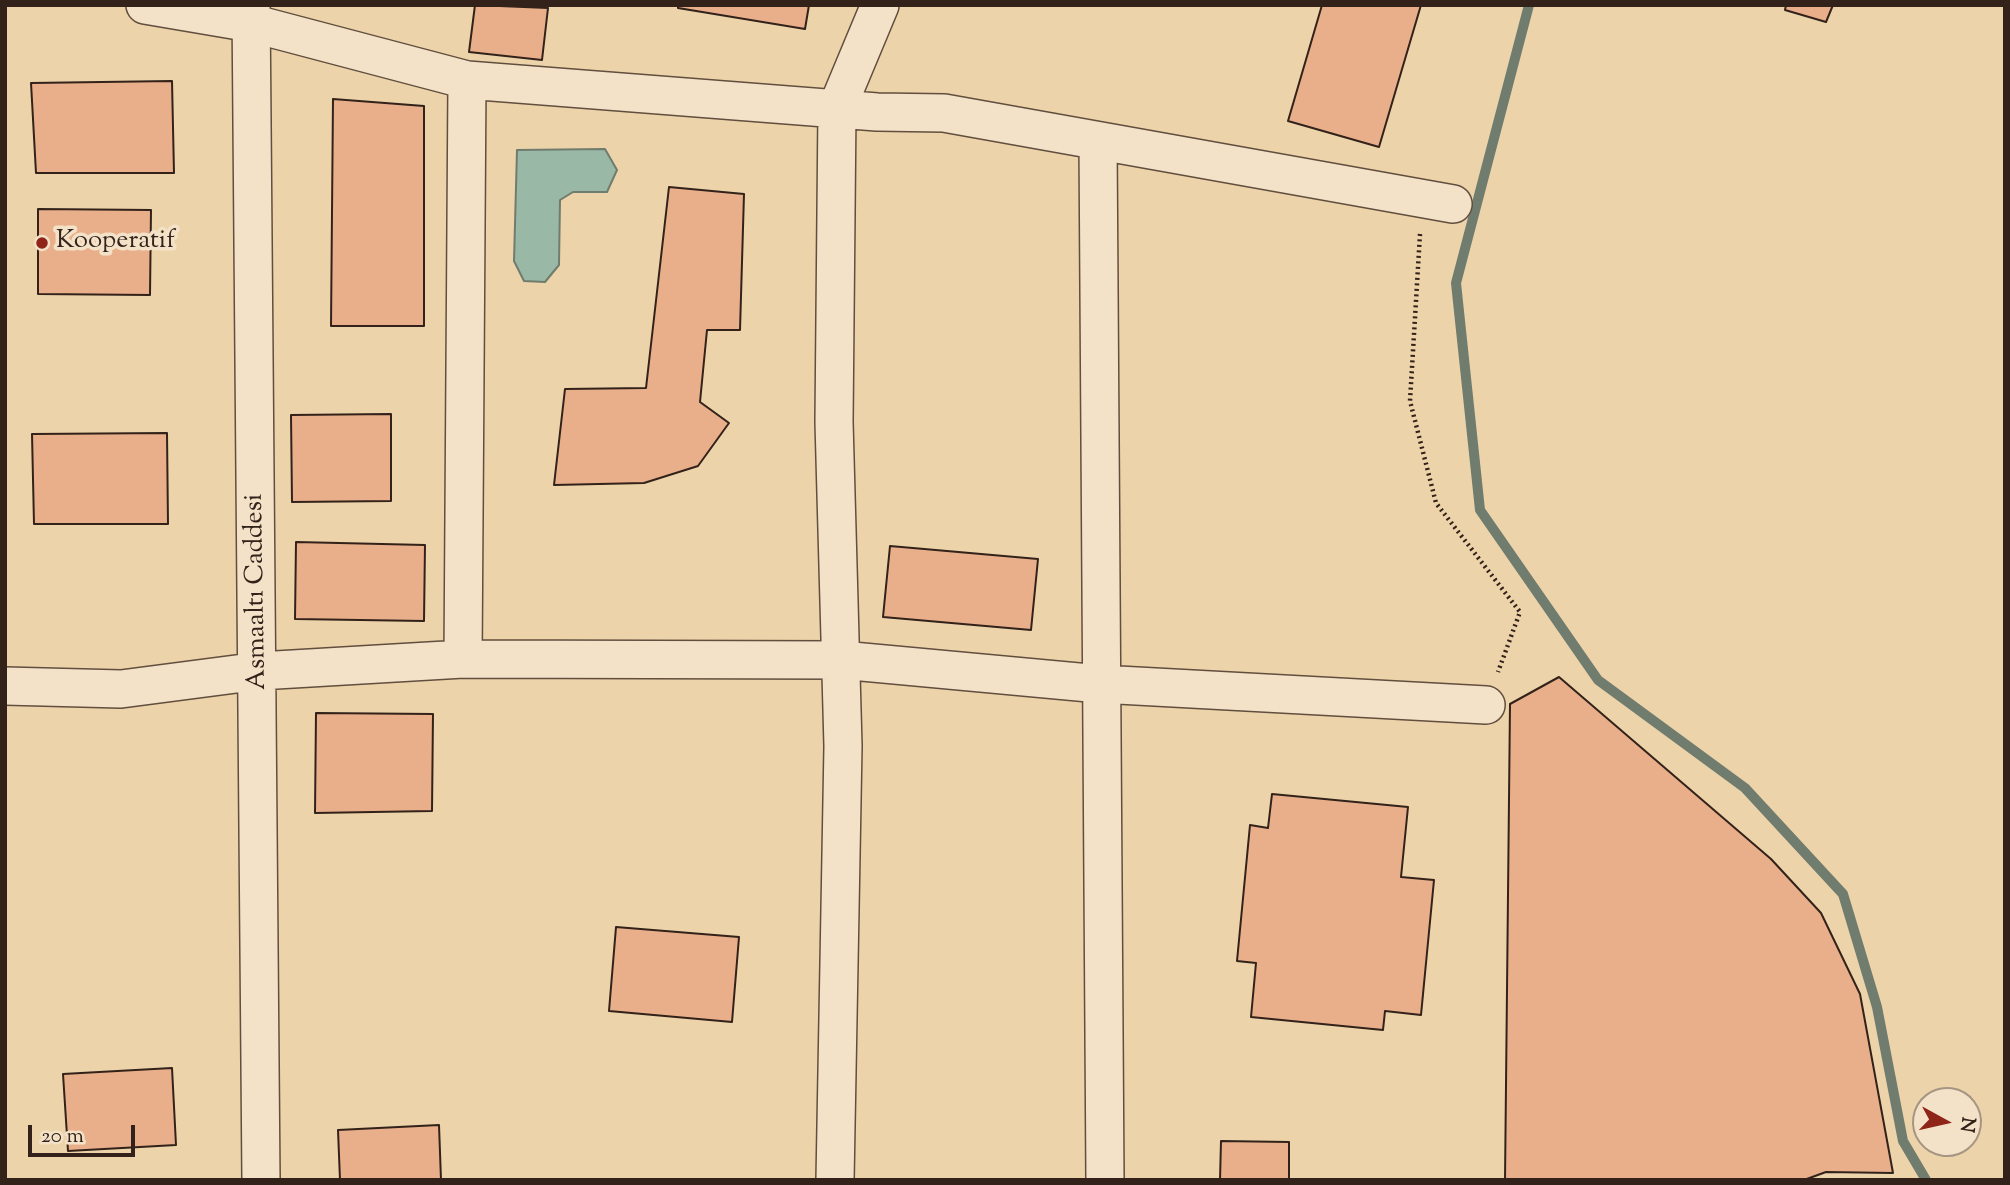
<!DOCTYPE html>
<meta charset="utf-8">
<style>
body{margin:0}
#map{position:relative;width:2010px;height:1185px;overflow:hidden;background:#edd3aa;font-family:"Sorts Mill Goudy",serif}
canvas{display:block}
.frame{position:absolute;inset:0;border:7px solid #32221a;pointer-events:none}
.north{position:absolute;left:1912px;top:1087px;width:70px;height:70px;box-sizing:border-box;background:#f3e2c8;border:2px solid #a69582;border-radius:50%;rotate:98deg;font-size:19px;font-weight:700;line-height:28px;text-align:center;color:#32221a}
.north::after{content:'';display:block;margin:auto;width:24px;height:32px;background:#8f2418;clip-path:polygon(50% 0,100% 100%,50% 72%,0 100%)}
.scale{position:absolute;left:28px;top:1125px;width:107px;height:32px;box-sizing:border-box;border:4px solid #32221a;border-top:0;padding-left:9px;font-size:21px;line-height:24px;white-space:nowrap;color:#32221a;-webkit-text-stroke:5px #f3e2c8;paint-order:stroke}
</style>
<div id="map">
<canvas width="2010" height="1185"></canvas>
<div class="frame"></div>
<div class="north">N</div>
<div class="scale">20 m</div>
</div>
<script>
const ctx = document.querySelector('canvas').getContext('2d');
ctx.lineJoin = 'round';
function fillPath(path, color) {
  ctx.fillStyle = color;
  ctx.fill(path, 'evenodd');
}
function strokePath(path, color, width, dash) {
  ctx.strokeStyle = color;
  ctx.lineWidth = width;
  ctx.lineCap = dash ? 'butt' : 'round';
  ctx.setLineDash(dash || []);
  ctx.stroke(path);
}
function label(font, color, halo, rows, align = 'center') {
  ctx.font = font + ' "Sorts Mill Goudy",serif';
  ctx.lineWidth = 7;
  ctx.setLineDash([]);
  ctx.textBaseline = 'middle';
  ctx.strokeStyle = halo;
  ctx.fillStyle = color;
  for (const [text, x, y, turn = 0] of rows) {
    ctx.save();
    ctx.translate(x, y);
    ctx.rotate((+turn || 0) * Math.PI / 180);
    ctx.textAlign = isNaN(turn) ? turn : align;
    if (halo) ctx.strokeText(text, 0, 0);
    ctx.fillText(text, 0, 0);
    ctx.restore();
  }
}
const water = new Path2D(`
 M605,149L617,170L607,192H573L560,200L559,265L545,282L524,281L514,261L517,150Z`);
const stream = new Path2D(`
 M1529,5L1456,283L1480,510L1598,680L1745,788L1843,894L1877,1007L1903,1141L1926,1180`);
const building = new Path2D(`
 M475,5L548,8L542,60L469,52Z
 M678,5H809L805,29L678,8Z
 M1322,5H1421L1379,147L1288,121Z
 M1786,5H1833L1826,22L1785,10Z
 M172,81L174,173H36L31,83Z
 M333,99L424,106V326H331Z
 M669,187L744,194L740,330H707L700,402L729,423L698,466L644,483L554,485L565,389L646,388Z
 M38,209L151,210L150,295L38,294Z
 M391,414V501L292,502L291,415Z
 M167,433L168,524H34L32,434Z
 M296,542L425,545L424,621L295,619Z
 M890,546L1038,559L1031,630L883,617Z
 M1559,677L1771,859L1821,913L1860,994L1893,1173L1826,1172L1804,1180H1505L1510,704Z
 M316,713L433,714L432,811L315,813Z
 M1272,794L1408,807L1401,877L1434,880L1421,1015L1385,1011L1383,1030L1251,1017L1256,963L1237,961L1250,825L1268,828Z
 M616,927L739,937L732,1022L609,1011Z
 M172,1068L176,1145L68,1151L63,1074Z
 M439,1125L441,1180H340L338,1130Z
 M1221,1141L1289,1142V1180H1220Z`);
const path = new Path2D(`
 M1420,234L1410,401L1436,503L1520,612L1498,672`);
const minor = new Path2D(`
 M145,5L251,23L467,80L877,112L944,113L1453,204
 M251,5L261,1180
 M1098,141L1105,1180
 M463,659L841,660L1100,684L1486,705
 M5,686L121,689L259,671L463,659L467,80
 M835,1180L843,746L834,422L837,108L880,5`);
const markers = [
 [42,243,7,"#8f2418"]
];
const poiNames = [
 ["Kooperatif",56,243]
];
const streetNames = [
 ["Asmaaltı Caddesi",258,592,-91]
];
fillPath(water, '#9ab8a6');
strokePath(water, '#707c6e', 2);
strokePath(stream, '#707c6e', 10);
fillPath(building, '#e8af8a');
strokePath(building, '#32221a', 2);
strokePath(minor, '#614e3e', 40);
strokePath(path, '#32221a', 4.5, [2, 3.5]);
strokePath(minor, '#f3e2c8', 37);
for (const [x, y, r, color] of markers) {
  const dot = new Path2D();
  dot.arc(x, y, r, 0, 2 * Math.PI);
  ctx.fillStyle = color;
  ctx.fill(dot);
  strokePath(dot, '#f3e2c8', 2.5);
}
label('26px', '#32221a', '#f3e2c8', poiNames, 'left');
label('26px', '#32221a', '#f3e2c8', streetNames);
</script>
